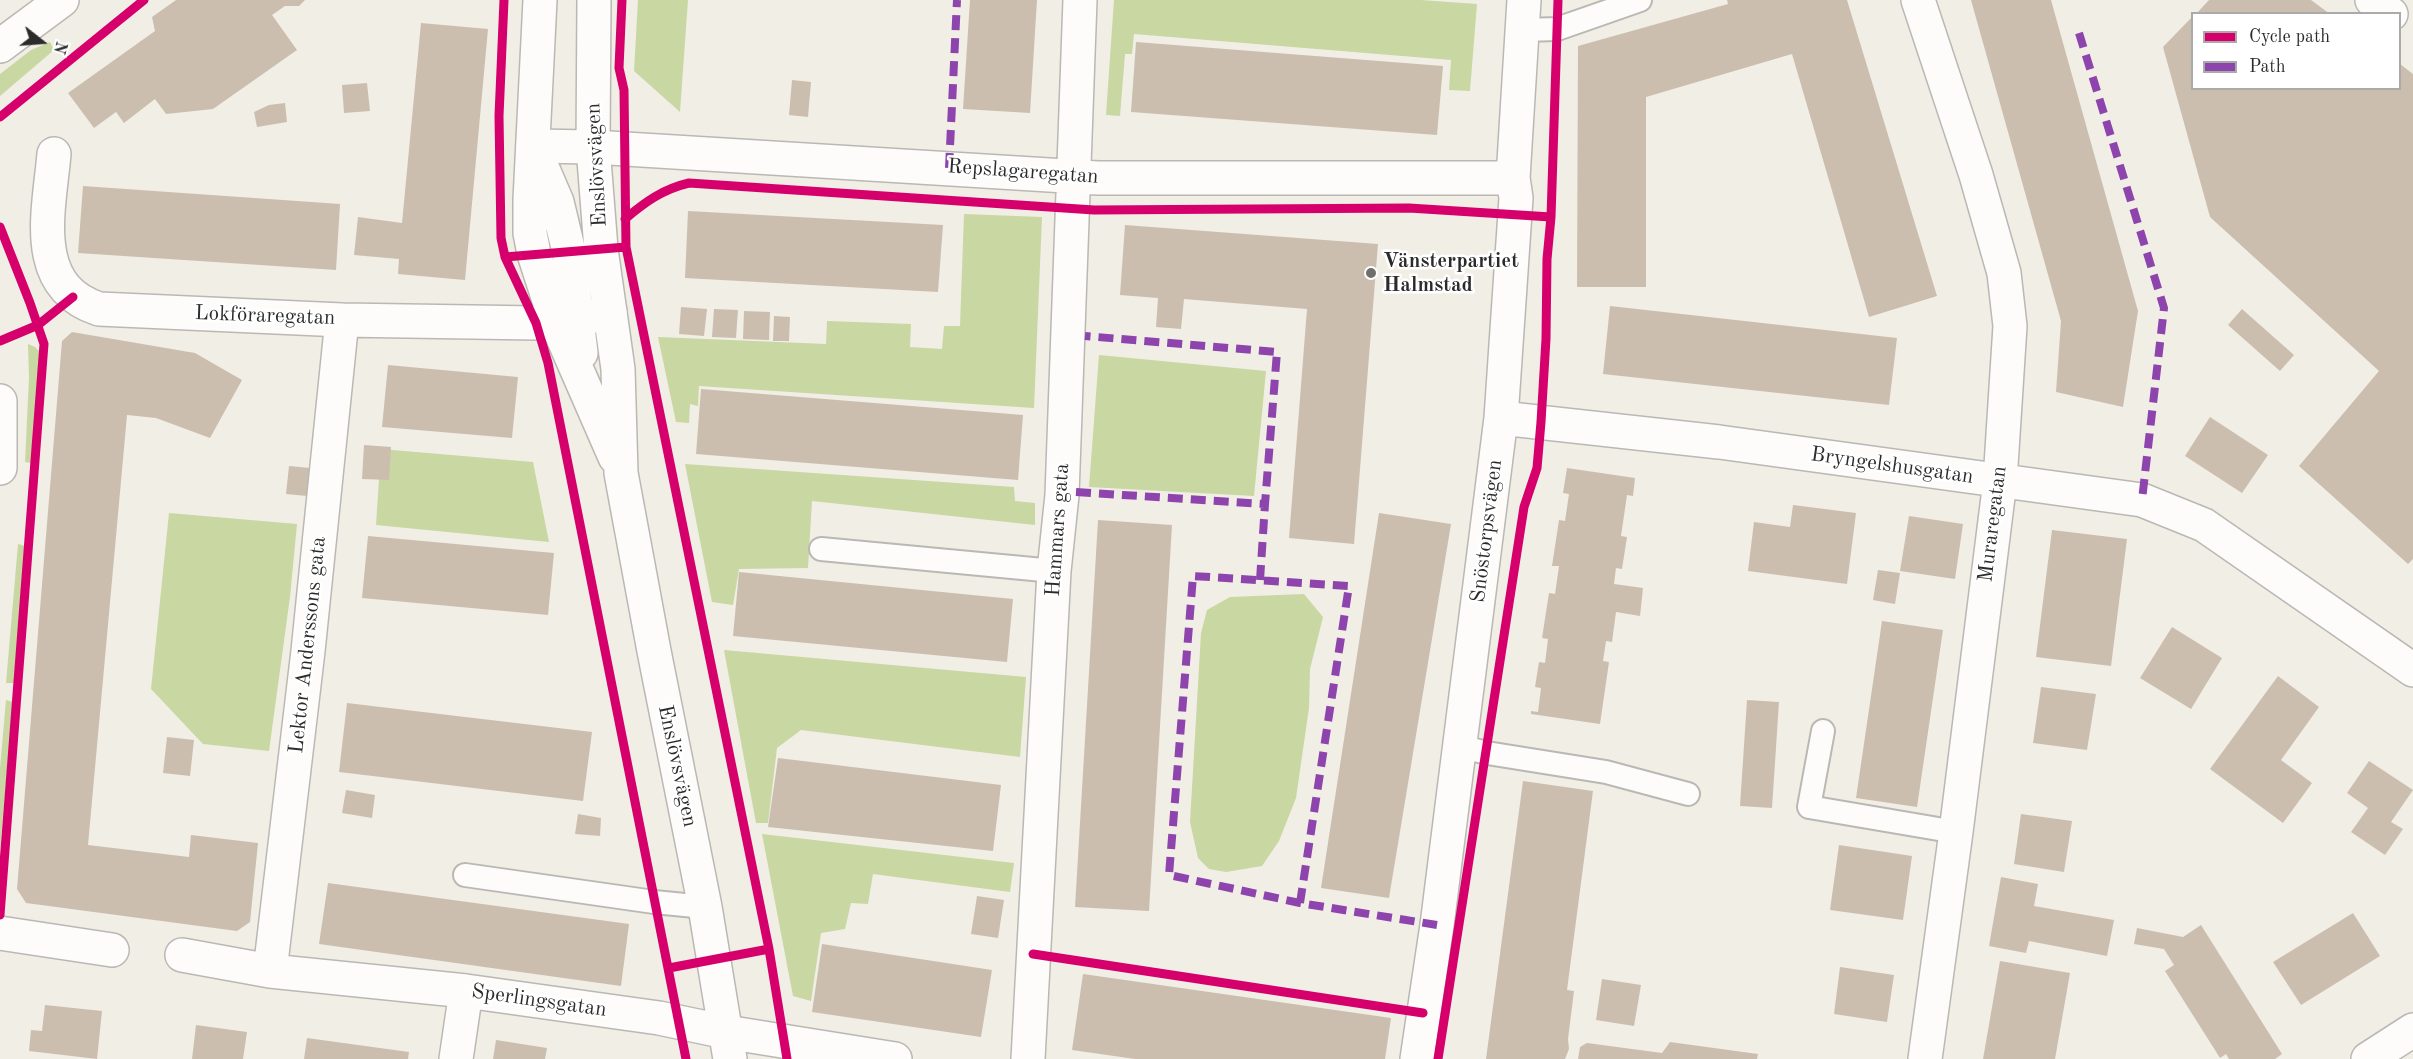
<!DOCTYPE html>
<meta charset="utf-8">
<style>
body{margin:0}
#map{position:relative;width:2413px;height:1059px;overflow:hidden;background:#f1eee6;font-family:"Old Standard TT",serif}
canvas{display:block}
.legend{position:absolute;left:2191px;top:12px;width:210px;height:78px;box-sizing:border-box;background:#fff;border:2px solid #aaa;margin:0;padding:8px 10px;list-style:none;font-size:18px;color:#2b2b2b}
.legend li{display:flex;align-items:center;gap:12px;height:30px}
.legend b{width:30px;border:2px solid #aaa}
.north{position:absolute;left:12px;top:12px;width:60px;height:60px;-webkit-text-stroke:4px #fff;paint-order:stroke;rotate:107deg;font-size:16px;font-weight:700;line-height:24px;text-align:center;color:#2b2b2b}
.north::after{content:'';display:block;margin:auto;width:21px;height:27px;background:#2b2b2b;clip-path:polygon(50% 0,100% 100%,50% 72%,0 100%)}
</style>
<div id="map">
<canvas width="2413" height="1059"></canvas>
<ul class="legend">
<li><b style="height:8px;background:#d6006c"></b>Cycle path</li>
<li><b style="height:8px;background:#8e44ad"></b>Path</li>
</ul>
<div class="north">N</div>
</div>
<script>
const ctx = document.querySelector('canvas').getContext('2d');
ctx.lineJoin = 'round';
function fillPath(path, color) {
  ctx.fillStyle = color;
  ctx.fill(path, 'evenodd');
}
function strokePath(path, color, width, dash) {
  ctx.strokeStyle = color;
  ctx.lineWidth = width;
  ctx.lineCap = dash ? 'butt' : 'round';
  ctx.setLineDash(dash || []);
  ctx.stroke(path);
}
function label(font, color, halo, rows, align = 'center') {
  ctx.font = font + ' "Old Standard TT",serif';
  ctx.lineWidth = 5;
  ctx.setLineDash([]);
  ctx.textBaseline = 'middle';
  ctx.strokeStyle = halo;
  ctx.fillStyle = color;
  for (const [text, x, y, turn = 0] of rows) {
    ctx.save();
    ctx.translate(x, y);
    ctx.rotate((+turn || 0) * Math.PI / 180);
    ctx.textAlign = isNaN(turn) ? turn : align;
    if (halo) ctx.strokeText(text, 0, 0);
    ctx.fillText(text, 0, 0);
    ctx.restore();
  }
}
const green = new Path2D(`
 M638,0H688L680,112L634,71Z
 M1114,0H1421L1477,4L1470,91L1449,90L1451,60L1134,34L1132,54H1125L1120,116L1106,115Z
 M50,42L54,50L0,96V74L31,50Z
 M964,214L1042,217L1034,408L699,386L698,406L690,404L689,423L676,422L658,337L826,344L827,321L911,324L910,347L942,349L944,326H960Z
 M28,344L35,347L41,353L31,463L25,462L29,378Z
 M1099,355L1266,371L1254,496L1089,487Z
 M381,449L533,462L549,542L376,525Z
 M685,464L1014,487L1015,501L1035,503V525L812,501L808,568L739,569L733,605L712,602Z
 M169,513L297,524L290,597L269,751L203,744L151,689Z
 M18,544L25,546L14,683H6Z
 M1304,594L1323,617L1310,669L1309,708L1296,798L1279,841L1262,866L1226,872L1209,869L1198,858L1190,822L1201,633L1207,610L1230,597Z
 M724,650L1026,677L1020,757L801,730L777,748L768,823H756Z
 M6,700L13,702L0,850V768Z
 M762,834L1014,863L1010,892L873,874L868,904L851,903L845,929L821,933L811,1001L793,996Z`);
const building = new Path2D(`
 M176,0H305L299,6H285L272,15L297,50L213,109L166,114L155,99L124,123L116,112L94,128L68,93L155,31L152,17Z
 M970,0H1037L1030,113L963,109Z
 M1727,0H1847L1937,296L1869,317L1792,54L1646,97V287H1577L1578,46L1728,4Z
 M1971,0H2051L2138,311L2123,407L2056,392L2061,321Z
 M2209,0H2311L2330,14H2196Z
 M2192,17V88H2400V64L2413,74V559L2408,564L2299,466L2379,371L2210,217L2163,47Z
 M421,23L488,29L465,280L398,274L399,259L354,255L358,217L402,223Z
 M1136,42L1443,66L1437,135L1131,112Z
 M792,80L811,82L808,117L789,115Z
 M367,83L370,111L344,113L342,85Z
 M285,103L287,122L257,127L254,112L269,105Z
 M83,186L340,204L336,270L78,253Z
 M688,211L943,225L938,292L685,278Z
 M1125,225L1378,244L1354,544L1289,538L1307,309L1184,299L1181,329L1156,327L1158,298L1120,295Z
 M1610,306L1897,338L1889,405L1603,374Z
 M681,307L707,309L704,336L679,334Z
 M714,309L738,310L736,338L712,337Z
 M2242,309L2294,355L2280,371L2228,325Z
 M744,311L770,312L769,340L743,339Z
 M774,316L790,317L789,341H773Z
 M72,332L195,353L242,380L210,438L156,418L127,415L88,845L189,857L191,835L258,843L250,922L237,931L26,903L17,889L62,341Z
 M388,365L518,377L512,438L382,427Z
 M701,389L1023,415L1018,480L696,454Z
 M2210,417L2268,455L2242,493L2185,456Z
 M364,445L391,447L389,480L362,479Z
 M289,466L310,468L307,496L286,494Z
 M1567,468L1635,478L1633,496L1627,495L1621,536L1627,537L1622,569L1616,568L1614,584L1643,588L1640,616L1616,612L1612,642L1606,641L1603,661L1609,662L1600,724L1531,714V711L1538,712L1541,688L1535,687L1539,662L1545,663L1548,639L1542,638L1549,593L1555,594L1559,566H1552L1559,520L1565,521L1569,494L1563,493Z
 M1793,505L1856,513L1847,584L1748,571L1754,522L1790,527Z
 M1379,513L1451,524L1389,898L1321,888Z
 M1909,516L1963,524L1955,579L1900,571Z
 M1098,520L1172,525L1149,911L1075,907Z
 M2052,530L2127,539L2111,666L2036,657Z
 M368,536L554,553L548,615L362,598Z
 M1878,570L1900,573L1895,604L1873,600Z
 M739,572L1013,599L1007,662L733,636Z
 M1882,621L1943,630L1917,807L1856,798Z
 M2172,627L2222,658L2191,709L2140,678Z
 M2278,676L2319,707L2281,760L2312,783L2283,823L2210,769Z
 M2041,687L2096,694L2087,750L2033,743Z
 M1747,700L1779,702L1772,808L1740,806Z
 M347,703L592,732L583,801L339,772Z
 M167,737L194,740L190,776L163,773Z
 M778,758L1001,785L993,851L768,827Z
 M2369,761L2413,790L2391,822L2403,829L2385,855L2351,832L2368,808L2347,793Z
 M1523,781L1593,791L1567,990L1574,991L1568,1039L1569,1049L1565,1059H1486Z
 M346,790L375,795L372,818L342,813Z
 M578,814L601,818L600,836L575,834Z
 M2021,814L2072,821L2064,872L2014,864Z
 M1839,845L1912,856L1903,920L1830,910Z
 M2001,877L2038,884L2034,906L2114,920L2107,956L2029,941L2026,953L1989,946Z
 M328,883L629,924L621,986L319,944Z
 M977,896L1004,900L998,938L971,934Z
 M2353,913L2380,956L2301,1005L2273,962Z
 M2201,925L2282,1054L2275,1059H2229L2226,1054L2220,1058L2165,971L2174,965L2164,949L2134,944L2137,928L2183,937Z
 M822,944L992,970L981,1037L812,1012Z
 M2000,961L2070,973L2055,1059H1983Z
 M1840,967L1894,975L1887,1022L1834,1014Z
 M1083,974L1391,1018L1385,1059H1135L1072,1050Z
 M1602,979L1641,985L1634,1026L1596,1020Z
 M45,1005L102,1011L97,1059L29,1051L31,1030L42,1031Z
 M196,1025L247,1032L243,1059H192Z
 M307,1038L409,1052L408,1059H304Z
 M496,1040L547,1048L545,1059H493Z
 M1670,1042L1758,1054L1757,1059H1578L1580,1047L1587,1043L1662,1053Z`);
const lane = new Path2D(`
 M1524,30L1557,29L1640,0
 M821,549L1054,571
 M1823,731L1809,807L1956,832
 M1459,746L1487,753L1606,772L1688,794
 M465,875L654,902L705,907`);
const street = new Path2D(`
 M1918,0L1976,175L2004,273L2010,326L2000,481L1956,832L1925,1059
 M2372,0L2391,14
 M533,146L593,147L1098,178H1513
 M54,154C49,211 29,286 99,309L342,320L536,323L577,320L610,312
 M0,401V468
 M1501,418L1719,442L2142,500L2204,525L2413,670
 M0,933L112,950
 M182,955L270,971L466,991L659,1018L726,1032L895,1059
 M270,971L308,651L342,320
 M456,1059L466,991
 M1028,1059L1054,571L1062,495L1080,0
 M1417,1059L1437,925L1501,418L1516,198L1513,178L1524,0
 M2368,1059L2413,1030`);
const highway = new Path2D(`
 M540,0L530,200V233L534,254L556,322L615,457
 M594,0L593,147L601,249L618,369L621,473L654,651L705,907L730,1059
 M0,46L62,0
 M536,153L557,202L569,252L581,353`);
const quiet = new Path2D(`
 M2079,33L2164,308L2142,500
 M949,168L957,0
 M1076,492L1265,504L1277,352L1085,336
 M1260,580L1265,504
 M1300,903L1349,586L1193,576L1169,875L1300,903L1437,925`);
const cycleway = new Path2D(`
 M504,0L499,116L501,238L505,257L536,323L548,363L686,1059
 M622,0L619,68L624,90L626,247L769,949L787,1059
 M0,117L144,0
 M625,219C645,202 663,189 689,183L1094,210L1409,208L1551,217
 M0,227L30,303L44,344L0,915
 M505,257L626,247
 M0,341L38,325L73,297
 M1033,954L1423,1013
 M669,968L769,949
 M1438,1059L1524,507L1537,468L1541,422L1546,339L1547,259L1551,217L1558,0`);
const markers = [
 [1371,273,6,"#706f6c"]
];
const streetNames = [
 ["Enslövsvägen",597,165,-93],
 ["Repslagaregatan",1023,172,4],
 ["Lokföraregatan",265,316,2],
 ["Bryngelshusgatan",1892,466,8],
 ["Muraregatan",1993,524,-83],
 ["Hammars gata",1058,530,-86],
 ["Snöstorpsvägen",1487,531,-83],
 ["Lektor Anderssons gata",308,645,-84],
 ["Enslövsvägen",677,766,78],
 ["Sperlingsgatan",539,1001,8]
];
const poiNames = [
 ["Vänsterpartiet",1383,261],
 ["Halmstad",1383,285]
];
fillPath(green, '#c9d7a2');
fillPath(building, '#ccbeaf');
strokePath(lane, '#bab8b3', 26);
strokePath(street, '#bab8b3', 36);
strokePath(highway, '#bab8b3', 36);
strokePath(lane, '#fdfcfb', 22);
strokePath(street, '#fdfcfb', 33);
strokePath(highway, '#fdfcfb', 33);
strokePath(quiet, '#8e44ad', 8, [15, 8]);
strokePath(cycleway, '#d6006c', 9);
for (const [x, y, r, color] of markers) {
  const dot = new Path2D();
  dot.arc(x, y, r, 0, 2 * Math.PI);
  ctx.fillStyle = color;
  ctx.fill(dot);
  strokePath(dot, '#fff', 2);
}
label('21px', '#2b2b2b', '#fff', streetNames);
label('bold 21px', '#2b2b2b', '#fff', poiNames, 'left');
</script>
